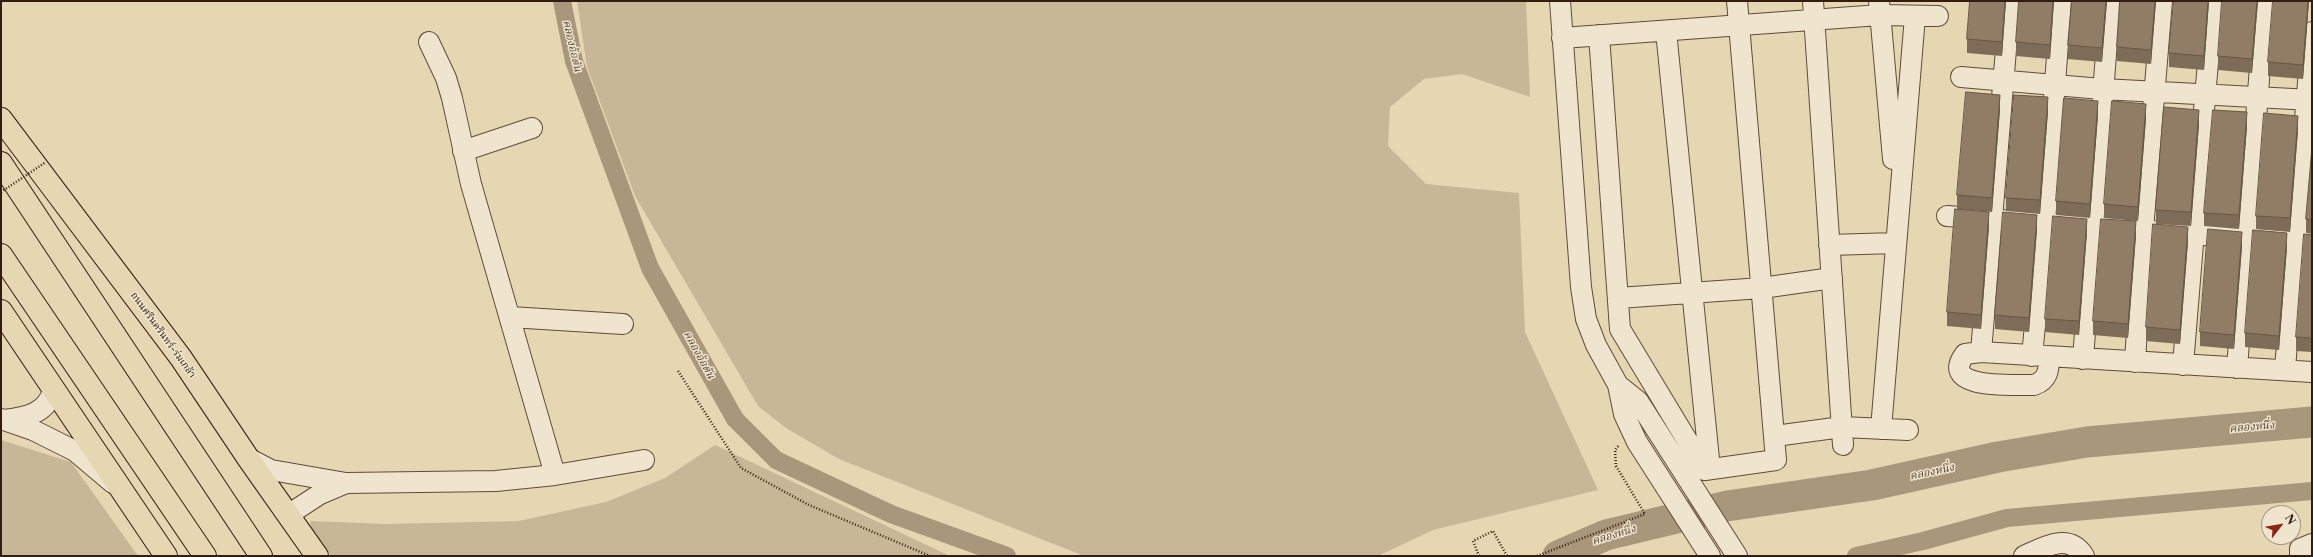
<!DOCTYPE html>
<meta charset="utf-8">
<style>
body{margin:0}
#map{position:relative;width:2313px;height:557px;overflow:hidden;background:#e6d7b3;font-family:"Libre Caslon Text",serif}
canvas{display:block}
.frame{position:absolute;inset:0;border:2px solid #341c11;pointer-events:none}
.north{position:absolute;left:2261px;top:505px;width:40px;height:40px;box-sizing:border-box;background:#efe5ce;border:1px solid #a49582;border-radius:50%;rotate:59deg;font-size:11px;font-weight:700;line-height:16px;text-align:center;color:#341c11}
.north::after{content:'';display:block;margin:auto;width:14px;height:18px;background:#8f2418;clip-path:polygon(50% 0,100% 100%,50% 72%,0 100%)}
</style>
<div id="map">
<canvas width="2313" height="557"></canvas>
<div class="frame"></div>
<div class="north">N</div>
</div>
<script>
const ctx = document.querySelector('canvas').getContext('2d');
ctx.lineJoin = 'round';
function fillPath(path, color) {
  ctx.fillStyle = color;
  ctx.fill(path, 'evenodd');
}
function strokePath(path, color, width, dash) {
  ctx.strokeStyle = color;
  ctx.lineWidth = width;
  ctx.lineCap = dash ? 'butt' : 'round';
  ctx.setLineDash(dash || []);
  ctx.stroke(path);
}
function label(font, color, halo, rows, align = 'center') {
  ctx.font = font + ' "Libre Caslon Text","Noto Serif Thai",serif';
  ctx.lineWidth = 3;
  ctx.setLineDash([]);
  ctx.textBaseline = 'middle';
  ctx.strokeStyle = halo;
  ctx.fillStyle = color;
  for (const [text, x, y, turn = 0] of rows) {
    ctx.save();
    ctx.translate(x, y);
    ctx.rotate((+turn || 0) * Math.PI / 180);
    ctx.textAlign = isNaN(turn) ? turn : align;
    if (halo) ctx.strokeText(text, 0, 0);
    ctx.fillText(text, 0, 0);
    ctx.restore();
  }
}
const green = new Path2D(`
 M577,1H1526L1530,97L1462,74L1424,79L1390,107L1388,146L1426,184L1519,193L1525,332L1598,490L1433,530L1378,556H1084L839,459L786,428L758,406L635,196L587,67Z
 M1,440L71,462L138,556H1Z
 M715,445L950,556H331L311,529L310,521L387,524L519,521L606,502L665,478Z`);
const canal = new Path2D(`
 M562,1L574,61L650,268L735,419L776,460L891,514L1007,556
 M1856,556L1923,541L2007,518L2312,491`);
const river = new Path2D(`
 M1558,556L1606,535L1727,506L1872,485L1998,457L2087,442L2312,422`);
const path = new Path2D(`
 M678,371L741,468L809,505L930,556
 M1479,556L1473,541L1493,531L1507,556
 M1537,556L1645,514L1616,466L1615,450L1619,445`);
const minor = new Path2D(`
 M1560,1L1581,287L1586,319L1596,345L1618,385L1624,414L1637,442L1710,556
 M1813,1L1843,445
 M1879,1L1893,159
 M1666,31L1710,469
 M1599,35L1620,329L1705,470L1776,460L1737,1
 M1562,38L1880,15L1938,16
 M429,42L446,78L452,98L471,184L555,475
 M1961,77L2102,89L2312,100
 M463,151L532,128
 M1947,216L2312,243
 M1829,245L1896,243
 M1618,298L1762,288L1832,278
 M510,317L623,324
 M1981,352L2010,1
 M2032,356L2045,222L2061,1
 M2049,357C2049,370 2048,380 2034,385C2017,384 1937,391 1965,354L1981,352L2312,372
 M2083,359L2110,1
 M2135,362L2143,230L2162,1
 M2183,365L2213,1
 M2237,368L2265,1
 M2285,369L2312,32
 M1618,385L1638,401L1737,556
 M1,419L33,430L75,451L113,483
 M5,420C26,417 46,414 53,391
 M1881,429L1915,16
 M1775,436L1842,427L1908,430
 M248,458L271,470L346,483L496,481L555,475L644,460
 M288,515L320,494L346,483
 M2024,556C2044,547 2069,532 2084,556
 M2300,556V549L2312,544`);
const major = new Path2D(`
 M1,119L181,358L248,458L317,556
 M1,163L261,556
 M1,255L205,556
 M1,311L166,556`);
const pathBridge = new Path2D(`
 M1,192L46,162`);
const wall = new Path2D(`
 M1970,1H2006L2002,56L1967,53V39Z
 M2019,1H2054L2050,59L2016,56V42Z
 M2072,1H2107L2102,62L2068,59V45Z
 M2120,1H2156L2151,64L2117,61V47Z
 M2209,1L2204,70L2169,67V53Z
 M2258,1L2252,73L2218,70V56Z
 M2309,1L2303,79L2268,76V62Z
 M2000,109L1992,212L1957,209V195Z
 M2048,111L2040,214L2006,211V198Z
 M2098,115L2090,218L2056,215V201Z
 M2146,118L2138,221L2104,218V204Z
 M2199,124L2191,226L2156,224V210Z
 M2247,126L2239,229L2204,226V213Z
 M2298,130L2290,232L2256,229V216Z
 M2312,148V234L2306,233V219Z
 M1989,226L1981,329L1947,326V312Z
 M2037,229L2029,332L1995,329V315Z
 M2087,232L2079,335L2045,332V319Z
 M2136,235L2128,338L2093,335V321Z
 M2312,235V352L2296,351V337Z
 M2188,241L2180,344L2146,341V327Z
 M2242,246L2234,349L2200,346V332Z
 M2287,247L2279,350L2245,347V333Z`);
const shadedWall = new Path2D(`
 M2005,1H2006L2002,56V42Z
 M2053,1H2054L2050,59V45Z
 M2106,1H2107L2102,62V48Z
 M2155,1H2156L2151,64V50Z
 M2208,1H2209L2204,70V56Z
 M2257,1H2258L2252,73V59Z
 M2308,1H2309L2303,79V65Z
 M2000,95V109L1992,212V198Z
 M2048,97V111L2040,214V200Z
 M2098,101V115L2090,218V204Z
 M2146,104V118L2138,221V207Z
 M2199,110V124L2191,226V212Z
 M2247,112V126L2239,229V215Z
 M2298,116V130L2290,232V218Z
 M1989,212V226L1981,329V315Z
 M2037,215V229L2029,332V318Z
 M2087,219V232L2079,335V321Z
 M2136,221V235L2128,338V324Z
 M2188,227V241L2180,344V330Z
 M2242,232V246L2234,349V335Z
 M2287,233V247L2279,350V336Z`);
const building = new Path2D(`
 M1970,1H2005L2002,42L1967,39Z
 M2019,1H2053L2050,45L2016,42Z
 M2072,1H2106L2102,48L2068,45Z
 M2120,1H2155L2151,50L2117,47Z
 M2174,1H2208L2204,56L2169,53Z
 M2222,1H2257L2252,59L2218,56Z
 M2273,1H2308L2303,65L2268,62Z
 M1966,92L2000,95L1992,198L1957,195Z
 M2014,95L2048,97L2040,200L2006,198Z
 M2064,98L2098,101L2090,204L2056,201Z
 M2112,101L2146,104L2138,207L2104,204Z
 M2164,107L2199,110L2191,212L2156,210Z
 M2213,110L2247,112L2239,215L2204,213Z
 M2264,113L2298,116L2290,218L2256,216Z
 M2312,148V220L2306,219Z
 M1955,209L1989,212L1981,315L1947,312Z
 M2003,212L2037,215L2029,318L1995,315Z
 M2053,216L2087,219L2079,321L2045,319Z
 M2101,219L2136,221L2128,324L2093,321Z
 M2153,224L2188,227L2180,330L2146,327Z
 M2208,229L2242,232L2234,335L2200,332Z
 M2253,230L2287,233L2279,336L2245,333Z
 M2304,234L2312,235V338L2296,337Z`);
const streetNames = [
 ["ถนนศรีนครินทร์-ร่มเกล้า",163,335,54]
];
const waterNames = [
 ["คลองอ้อตัน",572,46,77],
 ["คลองอ้อตัน",699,355,61],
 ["คลองหนึ่ง",2252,427,-5],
 ["คลองหนึ่ง",1932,472,-12],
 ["คลองหนึ่ง",1614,535,-17]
];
fillPath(green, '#c8b797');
strokePath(canal, '#a9977c', 18);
strokePath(river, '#a9977c', 31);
strokePath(minor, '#604b3a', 22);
strokePath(major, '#341c11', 24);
strokePath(path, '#341c11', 2.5, [1, 2]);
strokePath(minor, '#efe5ce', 20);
strokePath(major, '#e6d7b3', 22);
strokePath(pathBridge, '#341c11', 2.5, [1, 2]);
fillPath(wall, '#7d6c57');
fillPath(shadedWall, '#665847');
fillPath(building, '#917d65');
strokePath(building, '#665847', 1);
label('10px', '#341c11', '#efe5ce', streetNames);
label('italic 11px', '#5d4736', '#efe5ce', waterNames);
</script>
